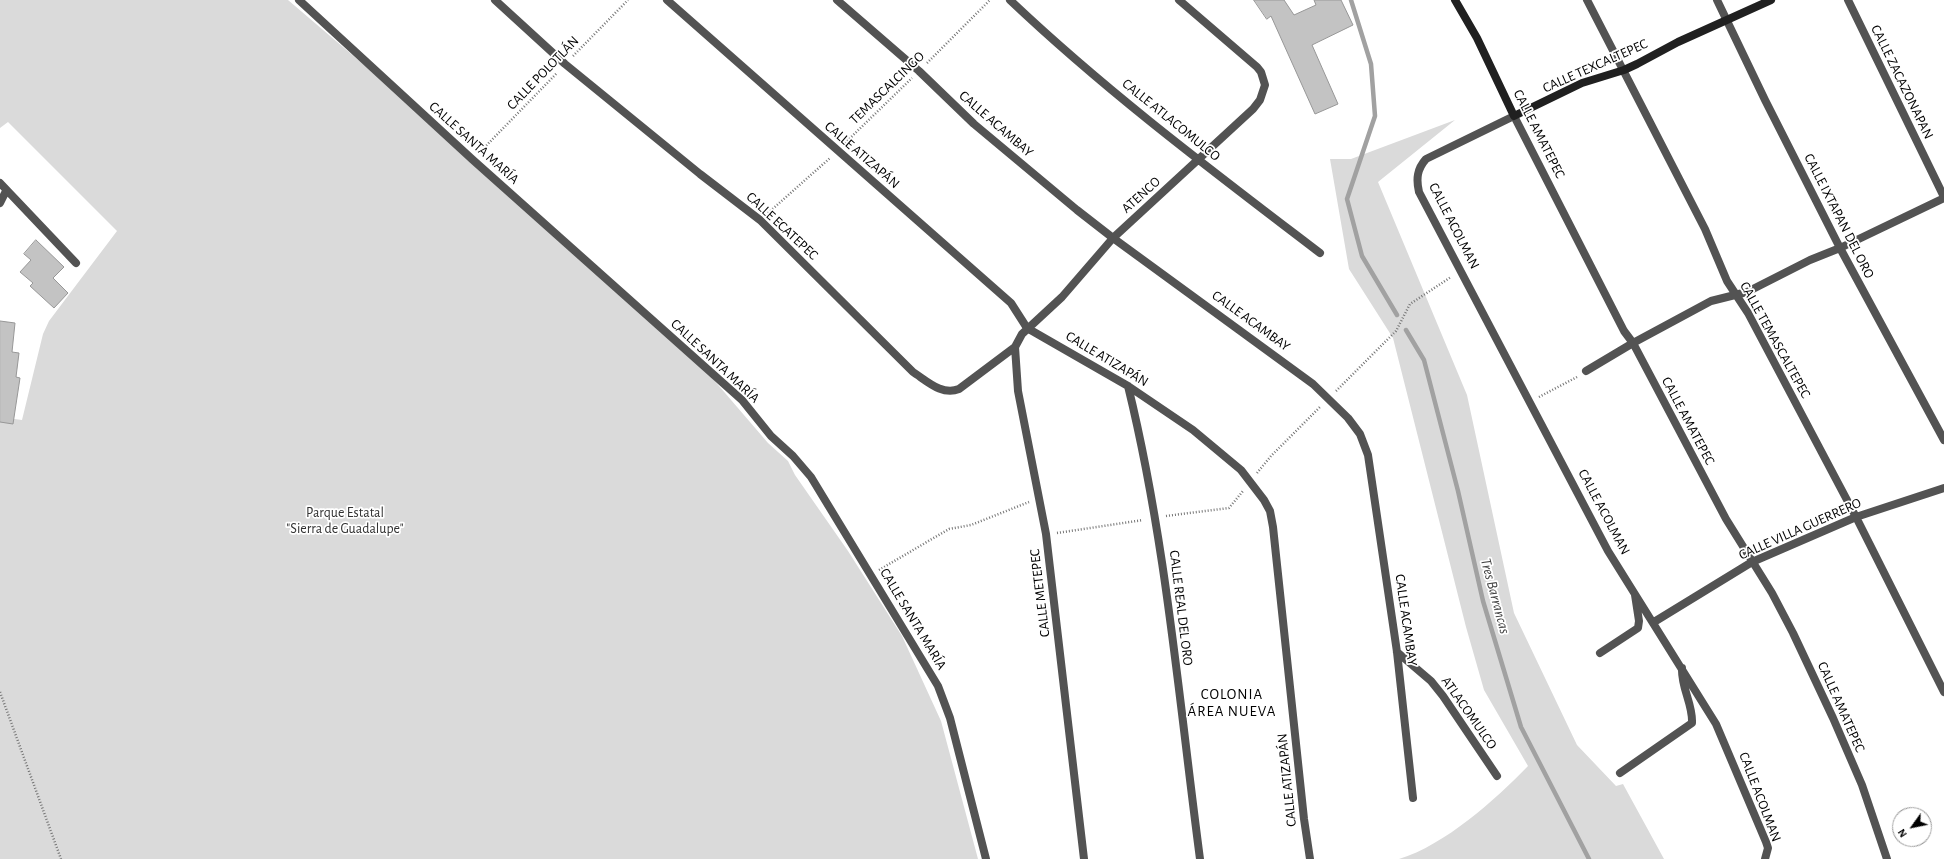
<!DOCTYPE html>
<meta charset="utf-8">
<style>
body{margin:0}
#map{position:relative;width:1944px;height:859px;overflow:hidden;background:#fff;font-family:"Alegreya Sans",sans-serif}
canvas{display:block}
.north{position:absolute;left:1892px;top:807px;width:40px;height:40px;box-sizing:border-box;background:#fff;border:1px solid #999;border-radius:50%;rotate:237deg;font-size:11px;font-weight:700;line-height:16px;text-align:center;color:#000}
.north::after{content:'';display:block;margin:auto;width:14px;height:18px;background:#000;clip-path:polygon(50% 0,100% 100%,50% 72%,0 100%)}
</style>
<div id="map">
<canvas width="1944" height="859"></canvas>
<div class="north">N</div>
</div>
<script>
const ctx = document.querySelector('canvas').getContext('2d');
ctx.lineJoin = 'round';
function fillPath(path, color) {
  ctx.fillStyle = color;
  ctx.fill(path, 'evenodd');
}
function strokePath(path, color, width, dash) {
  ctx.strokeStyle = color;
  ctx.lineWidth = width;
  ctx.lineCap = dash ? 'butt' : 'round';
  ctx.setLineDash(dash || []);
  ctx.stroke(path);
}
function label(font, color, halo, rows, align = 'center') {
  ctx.font = font + ' "Alegreya Sans",sans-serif';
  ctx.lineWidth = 3.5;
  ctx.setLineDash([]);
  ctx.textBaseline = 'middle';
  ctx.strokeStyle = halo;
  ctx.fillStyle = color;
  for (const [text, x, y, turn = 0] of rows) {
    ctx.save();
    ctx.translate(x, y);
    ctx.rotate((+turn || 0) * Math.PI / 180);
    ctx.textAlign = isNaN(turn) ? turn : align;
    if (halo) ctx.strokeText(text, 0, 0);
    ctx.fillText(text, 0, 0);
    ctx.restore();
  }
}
const green = new Path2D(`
 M0,0H288L481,165L701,365L768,443L788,461L795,475L848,551L902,636L941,721L978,859H0V417L22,420L43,334L49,321L117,231L8,122L0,128Z
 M1455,120L1378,182L1467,395L1514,613L1577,745L1616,786L1623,784L1664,859H1399C1445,845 1495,800 1528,766L1484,690L1466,627L1393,338L1349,269L1330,159H1351Z`);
const stream = new Path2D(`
 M1351,0L1371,64L1375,116L1347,199L1362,256L1397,315
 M1406,330L1424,360L1458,491L1483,601L1521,727L1589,859`);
const building = new Path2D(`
 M1254,0H1284L1294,15L1316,5L1314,0H1341L1353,25L1312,45L1338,104L1315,114L1271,16L1267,19Z
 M36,240L64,267L53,278L68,293L54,308L30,286L33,283L20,272L31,260L24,254Z
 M0,321L15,323L12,352L19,353L16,377L20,378L13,424L0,422Z`);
const path = new Path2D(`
 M573,56L628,0
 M927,63L990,0
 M845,143L912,78
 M480,152L557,73
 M768,213L830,158
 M1336,391L1396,331L1410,304L1451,277
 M1539,397L1577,377
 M1257,473L1271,456L1321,406
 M1166,516L1229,508L1243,491
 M1057,533L1143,520
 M879,570L949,529L971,525L1029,502
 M0,692L61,859`);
const street = new Path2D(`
 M299,0L473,160L742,400L771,436L793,456L811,477L938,686L950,718L986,859
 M495,0L565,64L700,174L760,220L913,372C927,381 942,396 959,389L1015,347
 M667,0L1011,303L1027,328L1128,386L1193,430L1241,470L1264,500L1270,511L1273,527L1304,819L1310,859
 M837,0L919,71L974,124L1077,210L1113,238L1313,384L1348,418L1360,434L1368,455L1397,652L1413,798
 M1010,0C1107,92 1214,172 1320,253
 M1587,0L1705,229L1727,281L1748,313L1856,517L1944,692
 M1717,0L1765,100L1840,248L1944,440
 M1848,0L1944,197
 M0,183L76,263
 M0,203L6,191
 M1586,371L1633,343L1711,301L1747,292L1810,260L1840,248L1944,198
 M1128,386C1166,541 1179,701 1200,859
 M1654,622L1752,562L1856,517L1944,488
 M1397,652L1431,681L1443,696L1497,776
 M1600,653L1638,628L1639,621L1635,595
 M1620,773L1692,723C1693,704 1681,688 1682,668
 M1084,859L1046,534L1018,391L1015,347L1022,334L1062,297L1113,238L1253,109L1260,100L1265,85L1261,72L1257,67L1179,0
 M1765,859L1768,848L1766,842L1716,724L1608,551L1419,192C1416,179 1417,169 1426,159L1514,116L1624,331L1633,343L1726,519L1772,593L1793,633L1833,718L1862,785L1887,859`);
const secondary = new Path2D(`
 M1455,0L1477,38L1514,116L1582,83L1624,70L1637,64L1678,42L1771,0`);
const streetNames = [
 ["CALLE TEXCALTEPEC",1595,66,-24],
 ["CALLE POLOTLÁN",543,73,-46],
 ["CALLE ZACAZONAPAN",1902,82,64],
 ["TEMASCALCINGO",887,88,-44],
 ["CALLE ATLACOMULCO",1171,120,39],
 ["CALLE ACAMBAY",996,124,41],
 ["CALLE AMATEPEC",1539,134,63],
 ["CALLE SANTA MARÍA",474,143,42],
 ["CALLE ATIZAPÁN",862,155,41],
 ["ATENCO",1141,195,-42],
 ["CALLE IXTAPAN DEL ORO",1839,216,63],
 ["CALLE ECATEPEC",782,226,43],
 ["CALLE ACOLMAN",1454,226,63],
 ["CALLE ACAMBAY",1251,321,36],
 ["CALLE TEMASCALTEPEC",1775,340,61],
 ["CALLE ATIZAPÁN",1107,359,31],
 ["CALLE SANTA MARÍA",715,361,43],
 ["CALLE AMATEPEC",1688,421,62],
 ["CALLE ACOLMAN",1604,512,62],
 ["CALLE VILLA GUERRERO",1800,529,-24],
 ["CALLE METEPEC",1040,593,-97],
 ["CALLE REAL DEL ORO",1181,608,83],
 ["CALLE SANTA MARÍA",913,619,59],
 ["CALLE ACAMBAY",1406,620,82],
 ["CALLE AMATEPEC",1841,707,66],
 ["ATLACOMULCO",1469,713,55],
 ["CALLE ATIZAPÁN",1287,780,-96],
 ["CALLE ACOLMAN",1760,797,69]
];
const parkNames = [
 ["Parque Estatal",345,513],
 ["\"Sierra de Guadalupe\"",345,529]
];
const waterNames = [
 ["Tres Barrancas",1495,596,75]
];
const neighbourhoodNames = [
 ["COLONIA",1232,694],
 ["ÁREA NUEVA",1232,711]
];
fillPath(green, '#dadada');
strokePath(stream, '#a1a1a1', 4.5);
fillPath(building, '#c3c3c3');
strokePath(building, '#979797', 1);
strokePath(path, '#757575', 2.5, [1, 2]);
strokePath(street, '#535353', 8);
strokePath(secondary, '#202020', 8);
label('14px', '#000', '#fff', streetNames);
label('14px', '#313131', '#fff', parkNames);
label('italic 15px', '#424242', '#fff', waterNames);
ctx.letterSpacing = '1px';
label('15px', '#000', '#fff', neighbourhoodNames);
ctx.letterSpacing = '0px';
</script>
